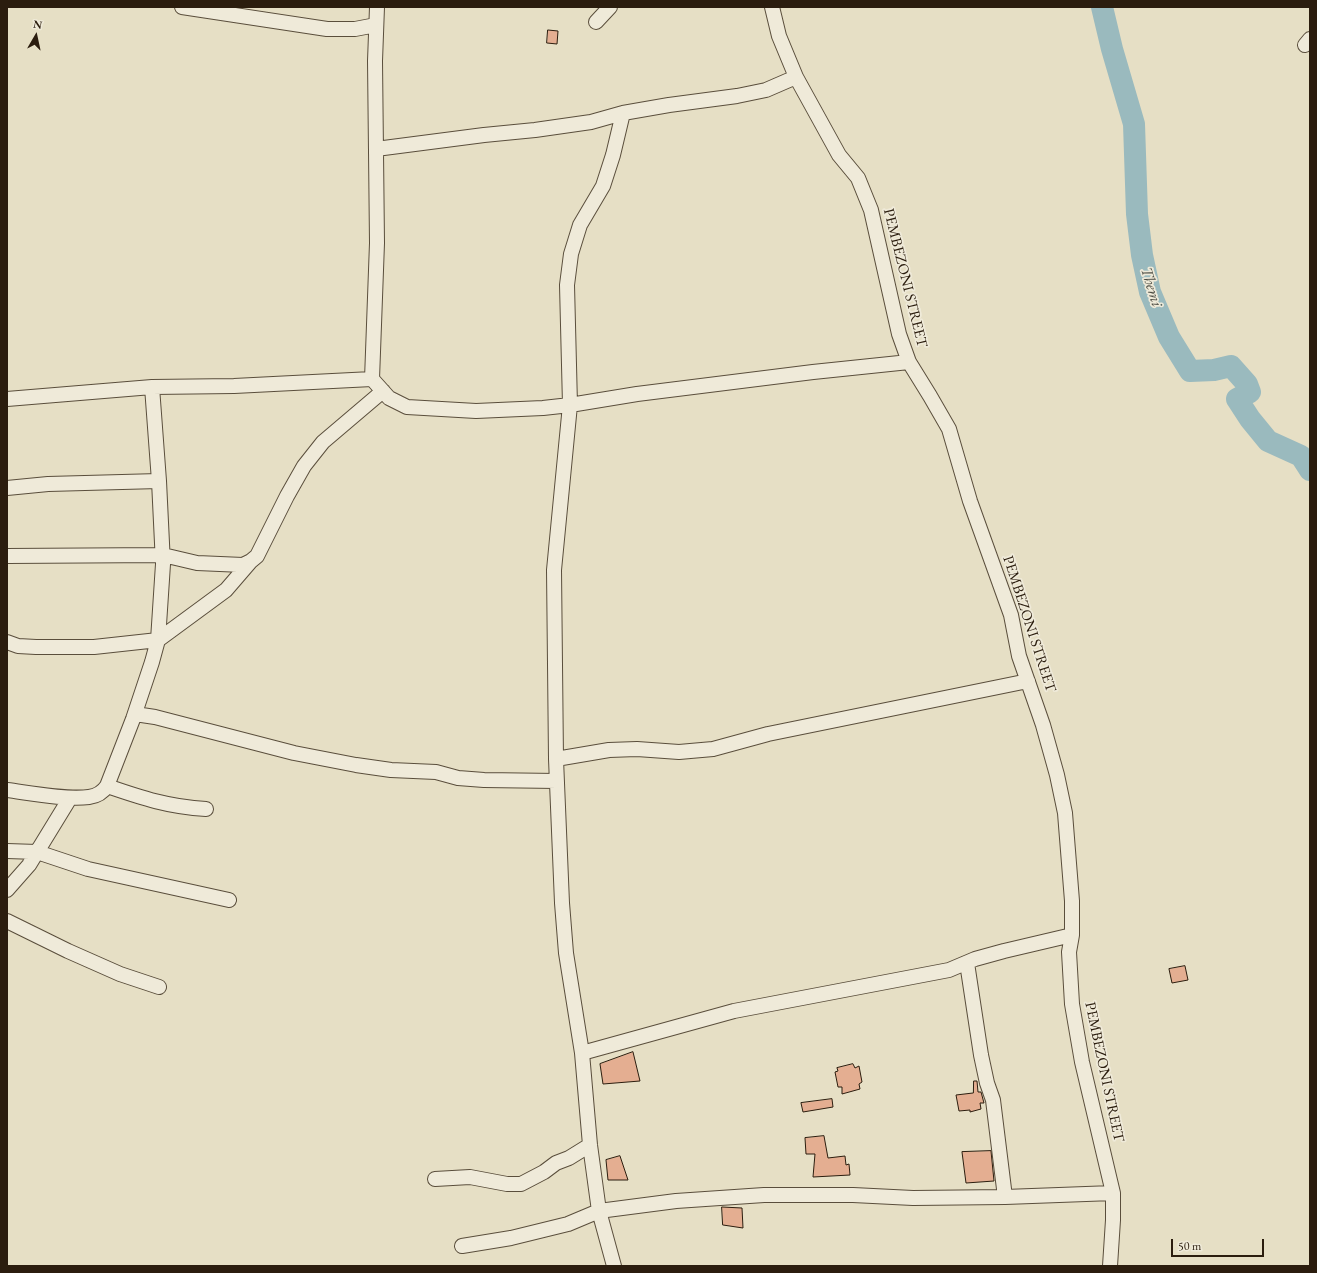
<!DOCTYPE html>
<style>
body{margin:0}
#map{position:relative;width:1317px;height:1273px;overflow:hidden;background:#e6dfc5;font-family:"EB Garamond",serif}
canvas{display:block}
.frame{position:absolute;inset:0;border:8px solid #2b1d0e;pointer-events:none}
.north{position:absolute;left:16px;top:16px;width:40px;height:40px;-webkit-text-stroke:3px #efead9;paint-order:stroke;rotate:9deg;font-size:11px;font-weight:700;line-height:16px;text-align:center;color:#2b1d0e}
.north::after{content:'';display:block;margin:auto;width:14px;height:18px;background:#2b1d0e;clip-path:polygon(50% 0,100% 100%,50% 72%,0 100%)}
.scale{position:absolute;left:1171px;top:1239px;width:93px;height:18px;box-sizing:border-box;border:2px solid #2b1d0e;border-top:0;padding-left:5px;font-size:12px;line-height:14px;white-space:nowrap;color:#2b1d0e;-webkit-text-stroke:3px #efead9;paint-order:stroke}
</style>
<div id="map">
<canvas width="1317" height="1273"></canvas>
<div class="frame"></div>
<div class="north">N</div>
<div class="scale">50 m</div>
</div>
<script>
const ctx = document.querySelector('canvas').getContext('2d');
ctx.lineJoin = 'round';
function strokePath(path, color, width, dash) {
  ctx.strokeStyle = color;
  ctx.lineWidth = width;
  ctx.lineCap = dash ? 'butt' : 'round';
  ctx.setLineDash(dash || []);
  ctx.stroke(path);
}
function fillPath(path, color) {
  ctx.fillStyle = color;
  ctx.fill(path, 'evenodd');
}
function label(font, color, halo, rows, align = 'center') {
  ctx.font = font + ' "EB Garamond",serif';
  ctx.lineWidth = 3.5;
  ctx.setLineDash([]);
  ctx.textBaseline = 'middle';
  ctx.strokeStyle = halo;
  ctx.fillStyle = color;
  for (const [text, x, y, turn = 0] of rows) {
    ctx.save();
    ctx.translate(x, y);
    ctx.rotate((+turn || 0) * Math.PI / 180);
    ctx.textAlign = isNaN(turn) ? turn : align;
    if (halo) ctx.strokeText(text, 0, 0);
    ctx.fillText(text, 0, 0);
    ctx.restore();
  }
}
const river = new Path2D(`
 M1102,7L1112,49L1134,124L1137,214L1142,255L1150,292L1169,337L1190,371L1214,370L1231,366L1247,384L1250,392L1237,399L1250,419L1268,441L1301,456L1310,470`);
const building = new Path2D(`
 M548,30L558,31L557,44L547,43Z
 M1185,966L1188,980L1172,983L1169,969Z
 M633,1052L640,1081L603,1084L600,1064Z
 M853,1064L855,1068L859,1066L862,1082L859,1084L860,1089L842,1094V1087H838L835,1072L838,1071L837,1068Z
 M974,1081H977L978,1092H981L984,1103H980L981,1109L970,1112V1110L959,1111L956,1095L973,1093Z
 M832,1099L833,1107L803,1112L801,1103Z
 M824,1136L828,1158L845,1156L846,1165L849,1164L850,1175L813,1177L815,1154H806L805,1138Z
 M991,1151L994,1181L966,1183L962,1152Z
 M620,1156L628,1180H608L606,1160Z
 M722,1207L742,1208L743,1228L723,1225Z`);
const minor = new Path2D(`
 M182,7L327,29H355L376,25
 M772,7L779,36L796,77L839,155L858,178L871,210L899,334L909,362L930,396L949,429L970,501L1011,615L1019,656L1043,725L1057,775L1065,813L1072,901V935L1069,952L1072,1004L1082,1062L1113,1193V1220L1110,1266
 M596,22L610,7
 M1305,45L1310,39
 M376,149L484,135L535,130L591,122L623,113L669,105L737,96L766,90L796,77
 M372,379L377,243L375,61L377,7
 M7,399L152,387L234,386L372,379L389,398L407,407L476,411L543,408L570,405L637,394L813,372L909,362
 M7,488L48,484L159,481
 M7,556L163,555L197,563L243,565L251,561L257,556L287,496L304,466L323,442L383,391
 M7,642L18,646L36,647H94L158,640L226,590L251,561
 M135,714L155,717L294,753L356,765L391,770L436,772L458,778L484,780L557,781
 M556,759L609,750L637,749L679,752L713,749L768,734L1028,681
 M107,786C142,798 169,807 206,809
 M7,790C30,793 66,800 89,797C97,796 103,792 107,786L133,719L152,662L158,640L163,564L159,481L152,387
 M7,851L37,852L88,869L229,900
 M7,890L29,865L70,798
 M7,921L68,951L120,974L159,987
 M967,963L981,1055L987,1083L993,1100L1005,1197
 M582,1053L734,1011L949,970L975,959L1004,951L1072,935
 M435,1179L470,1177L507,1184H521L544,1172L556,1163L569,1158L590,1145
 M462,1246L511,1238L568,1224L599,1211L676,1201L764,1195H853L913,1198L1005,1197L1113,1193
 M614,1266L599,1211L590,1145L582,1053L566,953L562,903L556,759L554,570L570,405L567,285L571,254L580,225L603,186L613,155L623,113`);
const streetNames = [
 ["PEMBEZONI STREET",905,278,76],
 ["PEMBEZONI STREET",1029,624,72],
 ["PEMBEZONI STREET",1104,1072,78]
];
const waterNames = [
 ["Themi",1151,287,73]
];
strokePath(river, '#9ababe', 22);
fillPath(building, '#e4ae91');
strokePath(building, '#2b1d0e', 1);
strokePath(minor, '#5a4e3c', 16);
strokePath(minor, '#efead9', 14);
label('15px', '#2b1d0e', '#efead9', streetNames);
label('italic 16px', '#4c4c43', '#efead9', waterNames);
</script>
